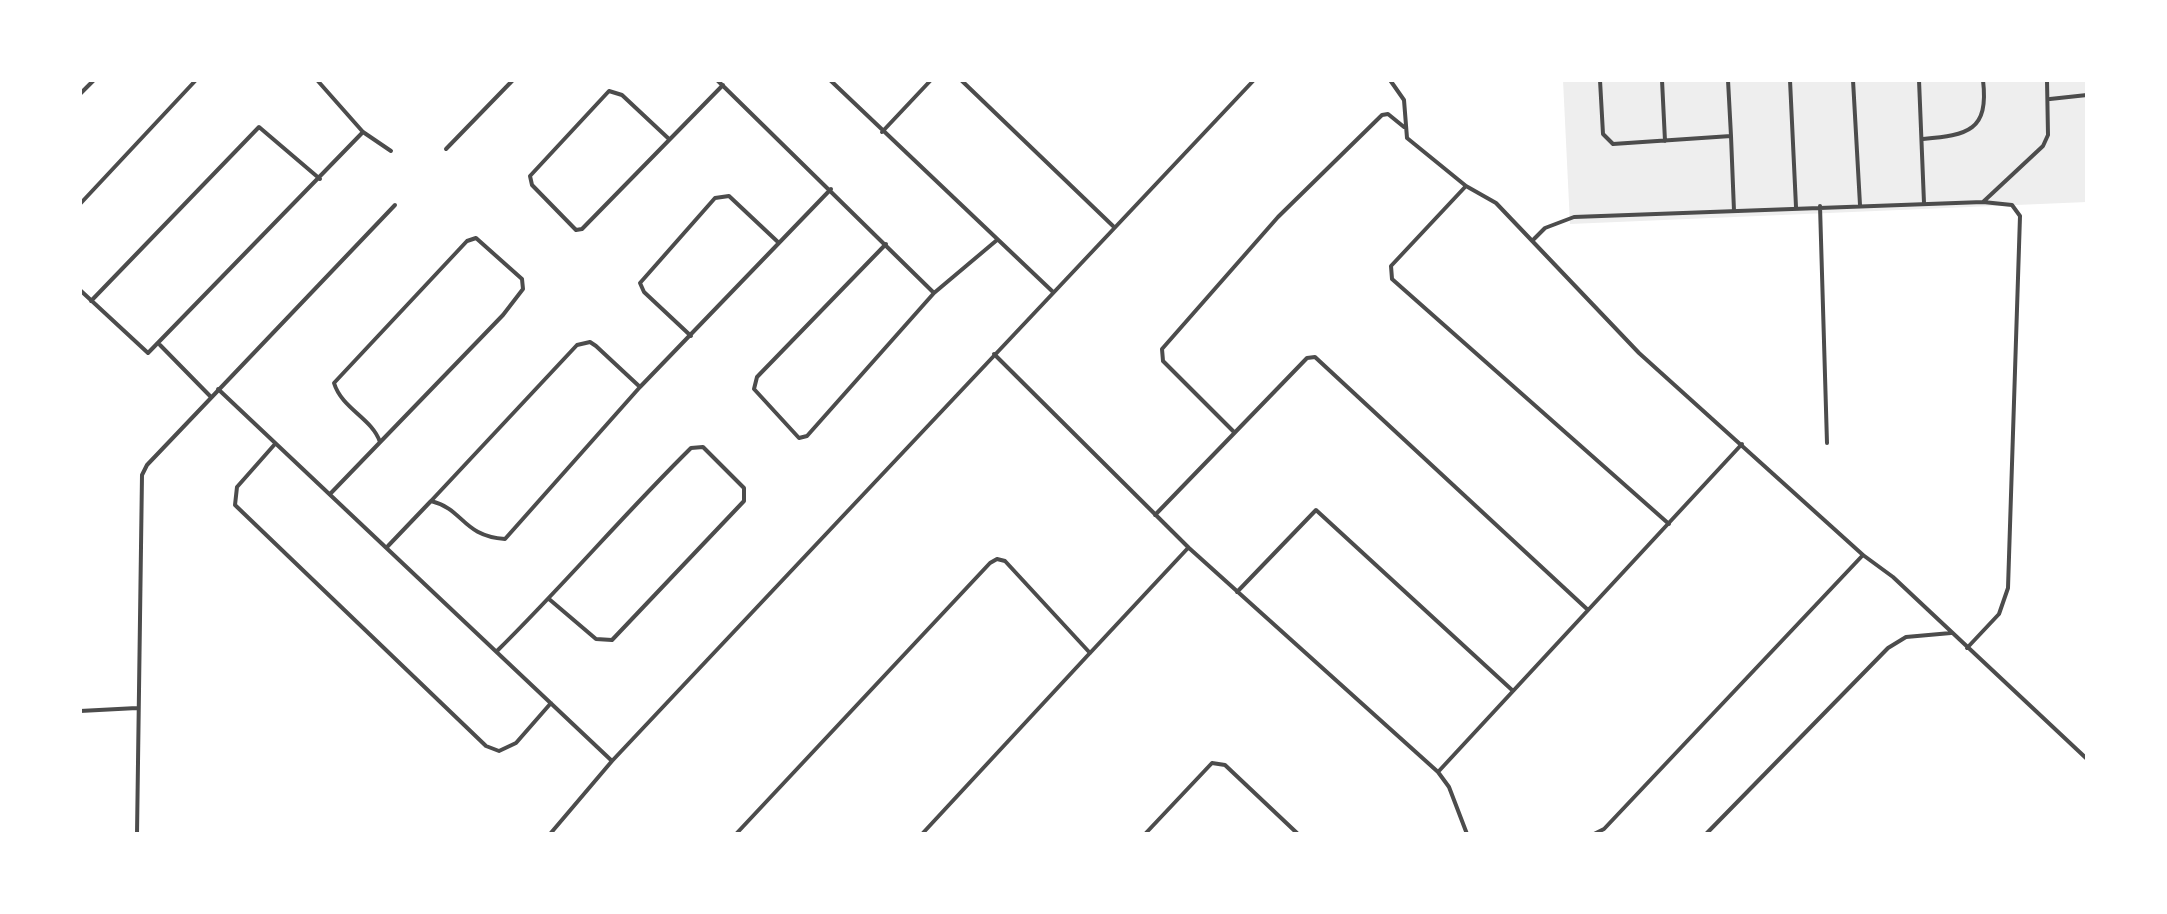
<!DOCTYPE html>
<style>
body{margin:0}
#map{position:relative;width:2167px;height:914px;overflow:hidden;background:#fff;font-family:"Public Sans",sans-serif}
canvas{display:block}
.frame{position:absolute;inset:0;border:82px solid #fff;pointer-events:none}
</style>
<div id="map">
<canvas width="2167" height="914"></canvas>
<div class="frame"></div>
</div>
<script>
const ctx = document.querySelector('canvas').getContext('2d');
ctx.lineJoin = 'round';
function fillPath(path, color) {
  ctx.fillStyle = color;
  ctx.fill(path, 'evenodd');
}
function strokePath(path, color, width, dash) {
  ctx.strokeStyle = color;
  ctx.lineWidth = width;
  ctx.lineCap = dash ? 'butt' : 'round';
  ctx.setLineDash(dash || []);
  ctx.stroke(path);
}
const green = new Path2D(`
 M1563,80H2087V202L1570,224Z`);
const minor = new Path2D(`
 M317,80L363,132L391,151
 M717,80L934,293L997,240
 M830,80L1052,291
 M961,80L1113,226
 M1390,80L1404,100L1407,138L1466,186
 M1600,80L1603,134L1613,144L1731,136L1734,211
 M1662,80L1665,141
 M1728,80L1731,136
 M1790,80L1796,207
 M1853,80L1860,205
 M1919,80L1924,203
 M80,94L94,80
 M2050,99L2087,95
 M882,132L931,80
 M669,139L622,95L609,91L530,176L532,185L576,230L582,229L723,85
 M1923,139C1968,135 1989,131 1983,80
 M446,149L513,80
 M1983,202L2043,146L2048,135L2047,80
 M80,204L196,80
 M1820,206L1827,443
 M1534,239L1545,228L1574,217L1983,202L2012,205L2020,216L2008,588L1999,614L1967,648
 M886,244L757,377L754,389L799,438L807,436L934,293
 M80,290L148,353L363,132
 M91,301L259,127L320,179
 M691,336L644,292L640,283L715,198L729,196L779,243
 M160,345L211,397
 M994,354L1189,548L1438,772L1742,444
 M218,389L612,761
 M1233,431L1163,361L1162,349L1278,217L1382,115L1388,114L1404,127
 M275,444L237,487L235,505L486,746L499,751L516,743L551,703
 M331,493L503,315L523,289L522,279L476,238L467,241L334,383C342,409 372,418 380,442
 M431,501L577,345L590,342L596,346L640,387
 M1155,515L1307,358L1315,357L1588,610
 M1669,524L1392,279L1391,266L1466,186L1496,203L1639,353L1863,555L1893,577L2087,759
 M388,546L431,501C464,509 462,536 505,539L640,387L831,189
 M1237,592L1316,510L1512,690
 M497,651C564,585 624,514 691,448L703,447L744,488V501L612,640L596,639L549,599
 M80,711L137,708
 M1438,772L1449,787L1467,834
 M137,834L142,475L147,465L395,205
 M550,834L612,761L1254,80
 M736,834L990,563L997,559L1005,561L1090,653L1188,548
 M922,834L1089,654
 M1145,834L1212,763L1225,765L1298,834
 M1594,834L1604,829L1863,555
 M1706,834L1888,648L1906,637L1951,633`);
fillPath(green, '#eee');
strokePath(minor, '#4c4c4c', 4);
</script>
